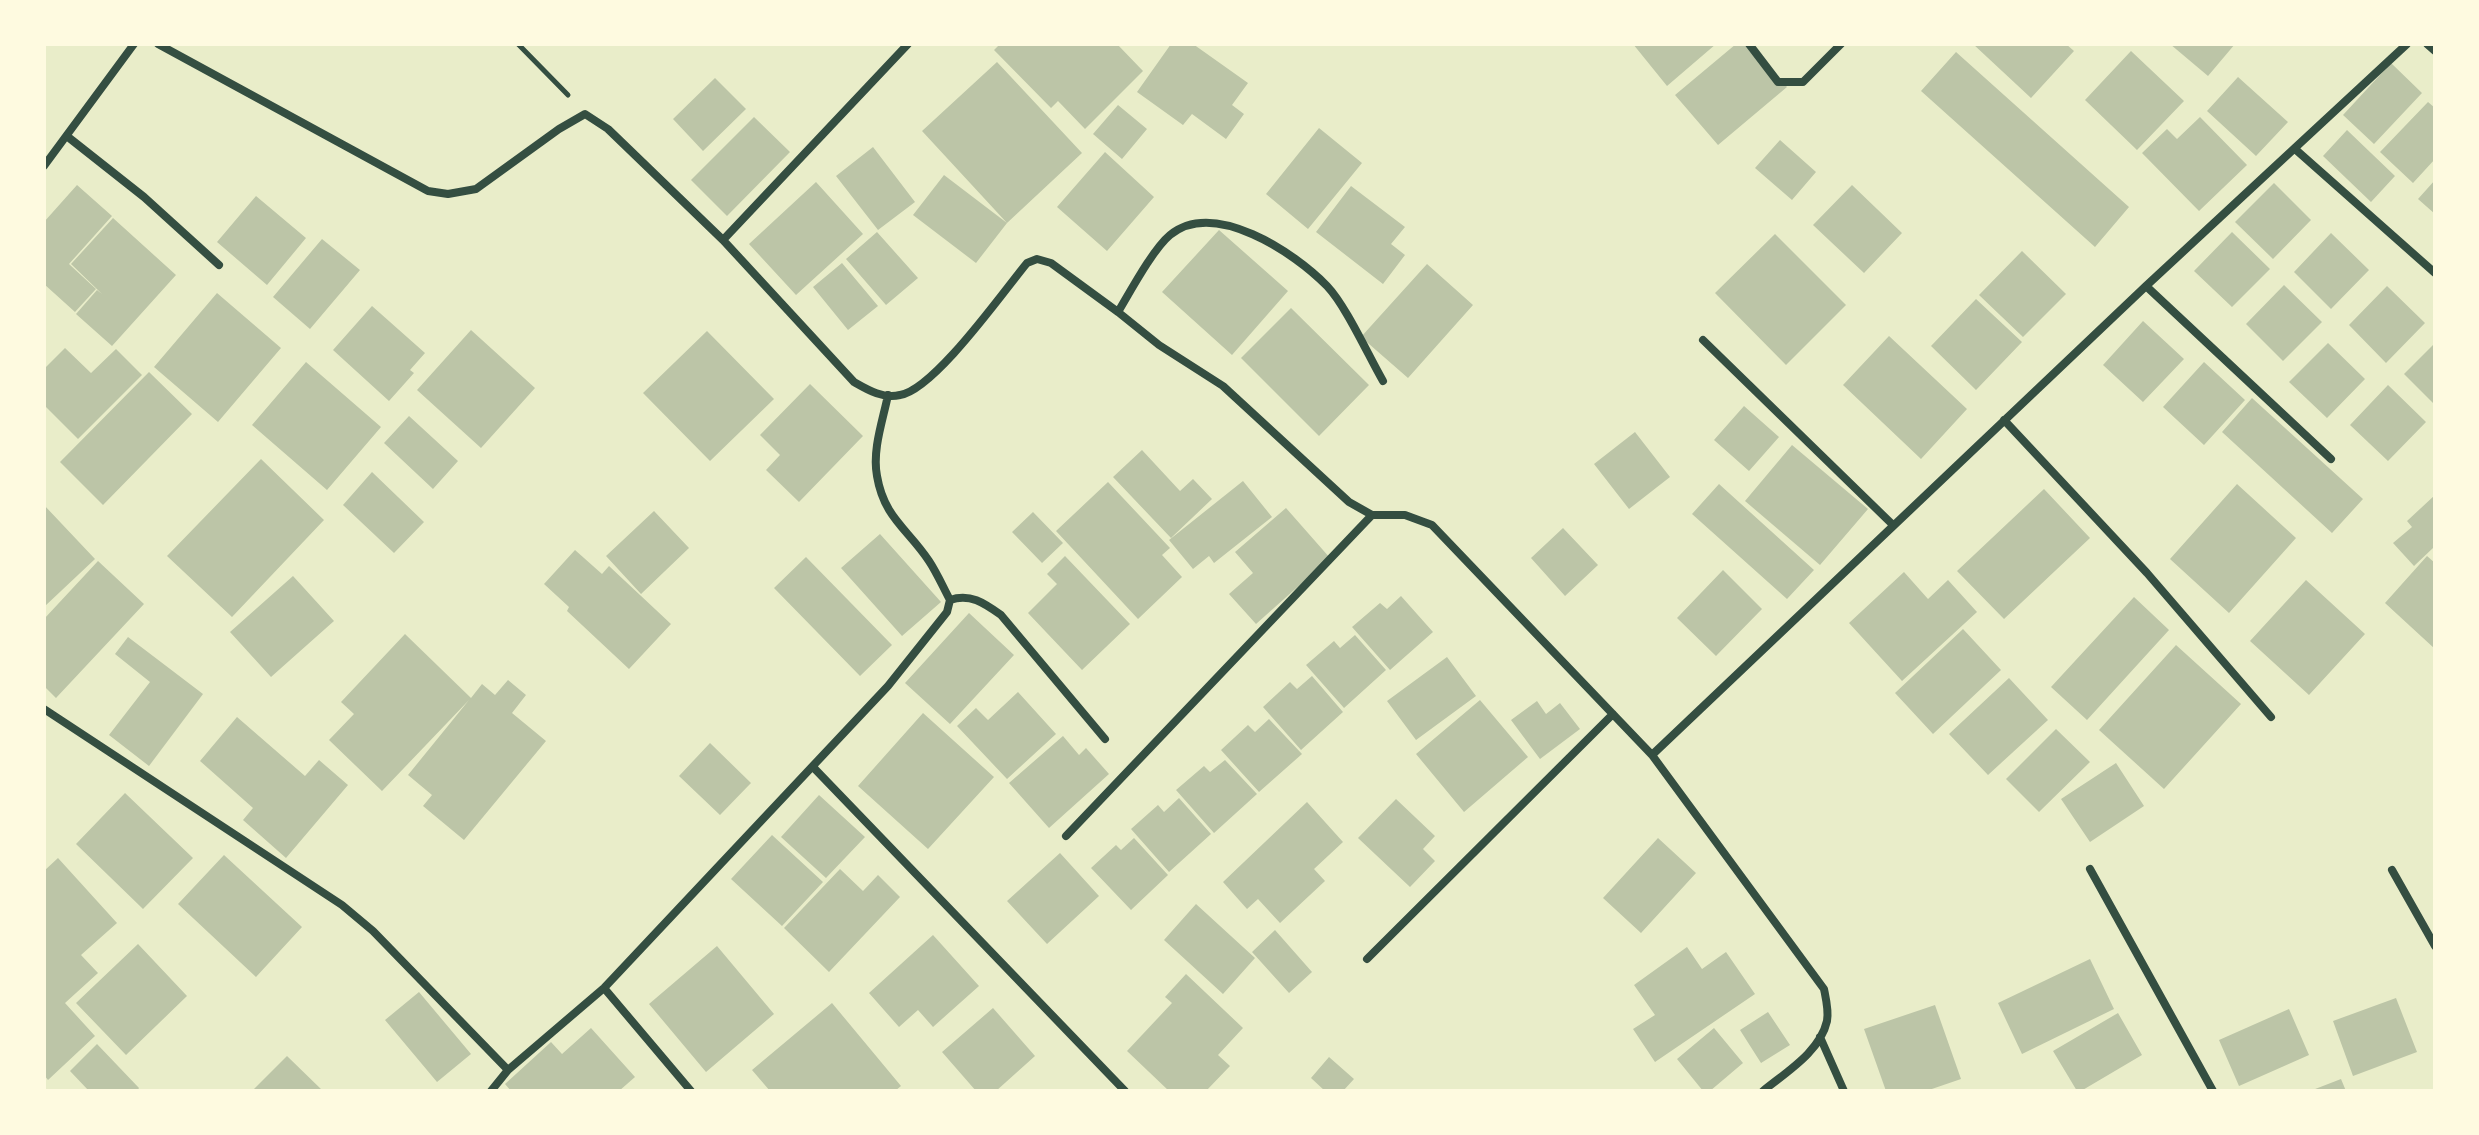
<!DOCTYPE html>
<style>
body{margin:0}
#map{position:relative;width:2479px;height:1135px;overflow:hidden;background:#e9edc9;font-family:Signika,sans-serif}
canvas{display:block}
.frame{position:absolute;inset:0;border:46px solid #fefae0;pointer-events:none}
</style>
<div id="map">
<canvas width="2479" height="1135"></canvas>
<div class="frame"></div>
</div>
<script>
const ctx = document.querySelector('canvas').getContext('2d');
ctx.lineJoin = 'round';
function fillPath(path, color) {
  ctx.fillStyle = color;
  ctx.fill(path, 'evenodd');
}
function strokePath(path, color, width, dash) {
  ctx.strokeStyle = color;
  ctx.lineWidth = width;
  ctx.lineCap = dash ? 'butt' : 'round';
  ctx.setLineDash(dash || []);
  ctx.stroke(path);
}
const building = new Path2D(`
 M1000,44H1117L1143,71L1085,129L1058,101L1051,108L994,50Z
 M1171,44H1193L1248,83L1232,105L1244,114L1226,139L1192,114L1183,125L1137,92Z
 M1633,44H1716L1667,86Z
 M1736,44H1750L1787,87L1718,145L1675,95Z
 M1973,44H2066L2074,51L2031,98Z
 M2170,44H2235L2208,76Z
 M2131,51L2184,101L2137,150L2085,100Z
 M1956,52L2129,207L2095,247L1921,91Z
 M997,62L1082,153L1007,223L922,131Z
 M2391,63L2422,93L2374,144L2343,115Z
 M2238,77L2288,122L2256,156L2207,111Z
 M715,78L746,109L703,151L673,119Z
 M2428,102L2435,108V159L2413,183L2380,152Z
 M1118,105L1147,129L1122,159L1093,134Z
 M754,117L790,152L727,216L691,180Z
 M2200,117L2247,165L2199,211L2142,153L2167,129L2177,139Z
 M1319,128L1362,163L1308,229L1266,194Z
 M2347,130L2395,176L2371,202L2323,156Z
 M1780,140L1816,172L1792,200L1755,168Z
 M873,147L915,202L878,230L836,176Z
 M1105,152L1154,197L1107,251L1057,207Z
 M944,175L1007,223L976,263L913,215Z
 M2435,180V214L2418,199Z
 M816,182L863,234L796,295L749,244Z
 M2274,183L2311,220L2273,259L2235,222Z
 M77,185L112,216L69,264L96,289L75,312L44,284V222Z
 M1852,185L1902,233L1864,273L1813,225Z
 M1351,186L1405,227L1391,244L1405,255L1383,284L1316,232Z
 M256,196L306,238L267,285L217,242Z
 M113,218L176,275L112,346L76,314L97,290L102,294L71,264Z
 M1219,230L1288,291L1232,355L1162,292Z
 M877,232L918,278L886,305L846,259Z
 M2232,232L2270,269L2232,307L2194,271Z
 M2331,233L2369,270L2331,309L2294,272Z
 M1775,234L1846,305L1786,365L1715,293Z
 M322,239L360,270L310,329L273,297Z
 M2022,251L2066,294L2023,337L1979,295Z
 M842,263L878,306L848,330L813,287Z
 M1427,264L1473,305L1408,378L1361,337Z
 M2284,285L2322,322L2283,361L2246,324Z
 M2387,286L2425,323L2386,363L2349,325Z
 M217,293L281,348L218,422L154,367Z
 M1976,299L2022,342L1976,390L1931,346Z
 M372,306L425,353L410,370L414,373L389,401L333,350Z
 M1291,308L1369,385L1319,436L1241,358Z
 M2143,321L2184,359L2143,402L2103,365Z
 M471,330L535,388L481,448L417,390Z
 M707,331L774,399L710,461L643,393Z
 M1889,336L1967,409L1921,459L1843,385Z
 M2328,343L2365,379L2327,418L2289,382Z
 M2435,343V405L2404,374Z
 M65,348L91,373L116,349L142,375L78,439L44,405V369Z
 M306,362L381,427L327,490L252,425Z
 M2204,362L2245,400L2204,445L2163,407Z
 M149,372L192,414L103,505L60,462Z
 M810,384L863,436L799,502L766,470L780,455L760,435Z
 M2388,385L2426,422L2388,461L2350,425Z
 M2252,398L2363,499L2332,533L2222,432Z
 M1744,406L1779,437L1749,471L1714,440Z
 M409,416L458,461L433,489L384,443Z
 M1635,432L1670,477L1629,509L1594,464Z
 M1792,445L1868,509L1820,565L1745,501Z
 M1142,450L1180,491L1193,479L1212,499L1171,538L1113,477Z
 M261,459L324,520L232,617L167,556Z
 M372,472L424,522L394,553L343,505Z
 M1243,481L1272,517L1214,563L1209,556L1193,569L1169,540Z
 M1108,482L1170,548L1162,555L1182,577L1138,619L1056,531Z
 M1719,484L1814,570L1787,599L1692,514Z
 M2237,484L2296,538L2229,613L2170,559Z
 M2044,489L2090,538L2004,619L1957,571Z
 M2435,495V551L2433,548L2414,566L2393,543L2412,527L2407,521Z
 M44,505L95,559L44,607Z
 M1286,508L1330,558L1256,624L1229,594L1253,573L1235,552Z
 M654,511L689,548L641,594L606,556Z
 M1033,512L1063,543L1042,563L1012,532Z
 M1563,528L1598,565L1565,596L1531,558Z
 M880,534L941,602L902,636L841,568Z
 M575,550L602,574L609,566L671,624L629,669L567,611L569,607L544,584Z
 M1065,556L1130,624L1082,670L1028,613L1057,584L1047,574Z
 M2427,556L2435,563V649L2385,603Z
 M806,557L892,645L860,676L774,588Z
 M98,561L144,604L56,698L44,686V619Z
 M1723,570L1762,609L1716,656L1677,618Z
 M1904,572L1928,599L1948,580L1977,612L1902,681L1849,623Z
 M293,576L334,621L271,677L230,632Z
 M2306,580L2365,634L2309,695L2250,641Z
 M1401,596L1433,632L1390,670L1352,627L1380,603L1387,609Z
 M2134,597L2169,630L2087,720L2051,687Z
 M969,613L1014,655L950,724L905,683Z
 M1963,629L2001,670L1933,734L1895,693Z
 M405,634L471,698L482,684L495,695L508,680L526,695L512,713L546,741L464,840L423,806L432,795L408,775L469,700L382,791L329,740L354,714L341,702Z
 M1355,635L1386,670L1344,708L1306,665L1334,641L1340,648Z
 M128,637L203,694L149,766L109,735L150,682L115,654Z
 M2176,645L2241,704L2164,789L2099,730Z
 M1447,657L1476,696L1416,740L1387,701Z
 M1312,676L1343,712L1301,750L1263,707L1290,682L1297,689Z
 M2009,678L2048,720L1988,775L1949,734Z
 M1018,692L1056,734L1007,779L957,726L976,708L988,720Z
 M1480,700L1528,757L1464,812L1416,754Z
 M1537,701L1546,714L1560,703L1580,729L1540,759L1511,720Z
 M923,713L994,777L928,849L858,786Z
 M237,717L305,776L319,760L348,785L286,858L243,820L253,808L200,761Z
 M1269,719L1302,754L1259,792L1221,750L1248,725L1255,732Z
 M2056,729L2090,762L2039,812L2006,779Z
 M1063,736L1079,755L1086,748L1109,774L1049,828L1009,783Z
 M710,743L751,783L720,815L679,776Z
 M1225,760L1257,794L1214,833L1176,790L1204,766L1210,772Z
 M2116,763L2144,806L2090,842L2061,799Z
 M125,793L193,858L143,909L76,844Z
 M819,795L865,837L826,878L781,837Z
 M1179,798L1211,834L1169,872L1131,829L1158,805L1164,812Z
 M1396,799L1435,836L1423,849L1435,861L1410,887L1358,838Z
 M1307,802L1343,842L1314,869L1325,881L1280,923L1258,899L1247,909L1223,882Z
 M772,835L823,882L782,926L731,879Z
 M1134,838L1168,875L1131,910L1091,868L1116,845L1121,850Z
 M1658,838L1696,873L1641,933L1603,898Z
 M1060,853L1099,896L1047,944L1007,901Z
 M224,855L302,927L256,977L178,904Z
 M58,858L117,923L81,955L98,973L65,1003L95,1036L48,1080L44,1075V871Z
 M840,869L863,891L878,875L900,897L829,972L784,928Z
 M1196,904L1255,958L1223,994L1164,940Z
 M1275,930L1312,972L1289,993L1252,952Z
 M933,935L979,986L933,1027L918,1010L899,1027L869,993Z
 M138,944L187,996L126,1055L76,1003Z
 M717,946L774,1014L706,1072L649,1004Z
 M1687,947L1702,969L1726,952L1755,994L1655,1062L1633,1029L1655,1015L1634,985Z
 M2090,959L2114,1009L2022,1054L1998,1003Z
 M1186,974L1243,1028L1218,1055L1230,1066L1206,1091H1169L1127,1051L1172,1003L1165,997Z
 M419,992L471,1054L437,1082L385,1020Z
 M2396,998L2417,1052L2353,1076L2333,1021Z
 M832,1003L901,1086L895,1091H770L752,1070Z
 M1935,1005L1961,1079L1926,1091H1886L1864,1029Z
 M993,1008L1035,1056L996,1091H976L942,1052Z
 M2289,1009L2309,1055L2239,1086L2219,1040Z
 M1768,1012L1790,1045L1761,1063L1740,1030Z
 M2118,1013L2142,1055L2081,1091H2077L2053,1051Z
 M591,1028L635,1077L619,1091H511L505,1084L551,1042L562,1054Z
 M1714,1028L1743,1063L1710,1091H1703L1677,1059Z
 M97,1044L139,1088L137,1091H89L70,1071Z
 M287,1056L323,1091H252Z
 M1329,1057L1354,1079L1343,1091H1325L1311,1078Z
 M2341,1079L2346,1091H2310Z`);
const path = new Path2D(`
 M518,44L568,95`);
const minor = new Path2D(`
 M158,44L428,191L448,194L476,189L559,129L585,114L608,129L723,240
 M908,44L723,240L854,382C868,390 883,399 900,395C934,390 1003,292 1027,263L1037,259L1051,263L1118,312L1159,345L1223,386L1349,502L1372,515H1405L1432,525L1652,755L2146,286L2407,44
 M1749,44L1778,82H1803L1841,44
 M2427,44L2435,51
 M68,137L144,197L219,265
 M2295,149L2435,273
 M44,166L134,44
 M2146,286L2331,459
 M1118,312C1130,292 1153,249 1170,235C1214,199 1294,252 1327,286C1346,306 1368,355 1383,381
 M1703,340L1893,525
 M2004,420L2147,573L2271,717
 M950,600C970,593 984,603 1001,615L1105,739
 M44,709L342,905L373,931L508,1070
 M1652,755L1824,989C1826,999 1829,1011 1827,1021C1820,1052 1786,1072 1763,1091
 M813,767L1125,1091
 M1066,836L1372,515
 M2090,869L2213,1091
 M2392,870L2435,946
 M1367,959L1613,714
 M604,988L691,1091
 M1820,1037L1844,1091
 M491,1091L508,1070L604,988L888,686L947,612L950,600C943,587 937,573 929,561C908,529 884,518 877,476C872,450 883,420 888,395`);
fillPath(building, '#bcc5a7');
strokePath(path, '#344e41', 5);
strokePath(minor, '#344e41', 8);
</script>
